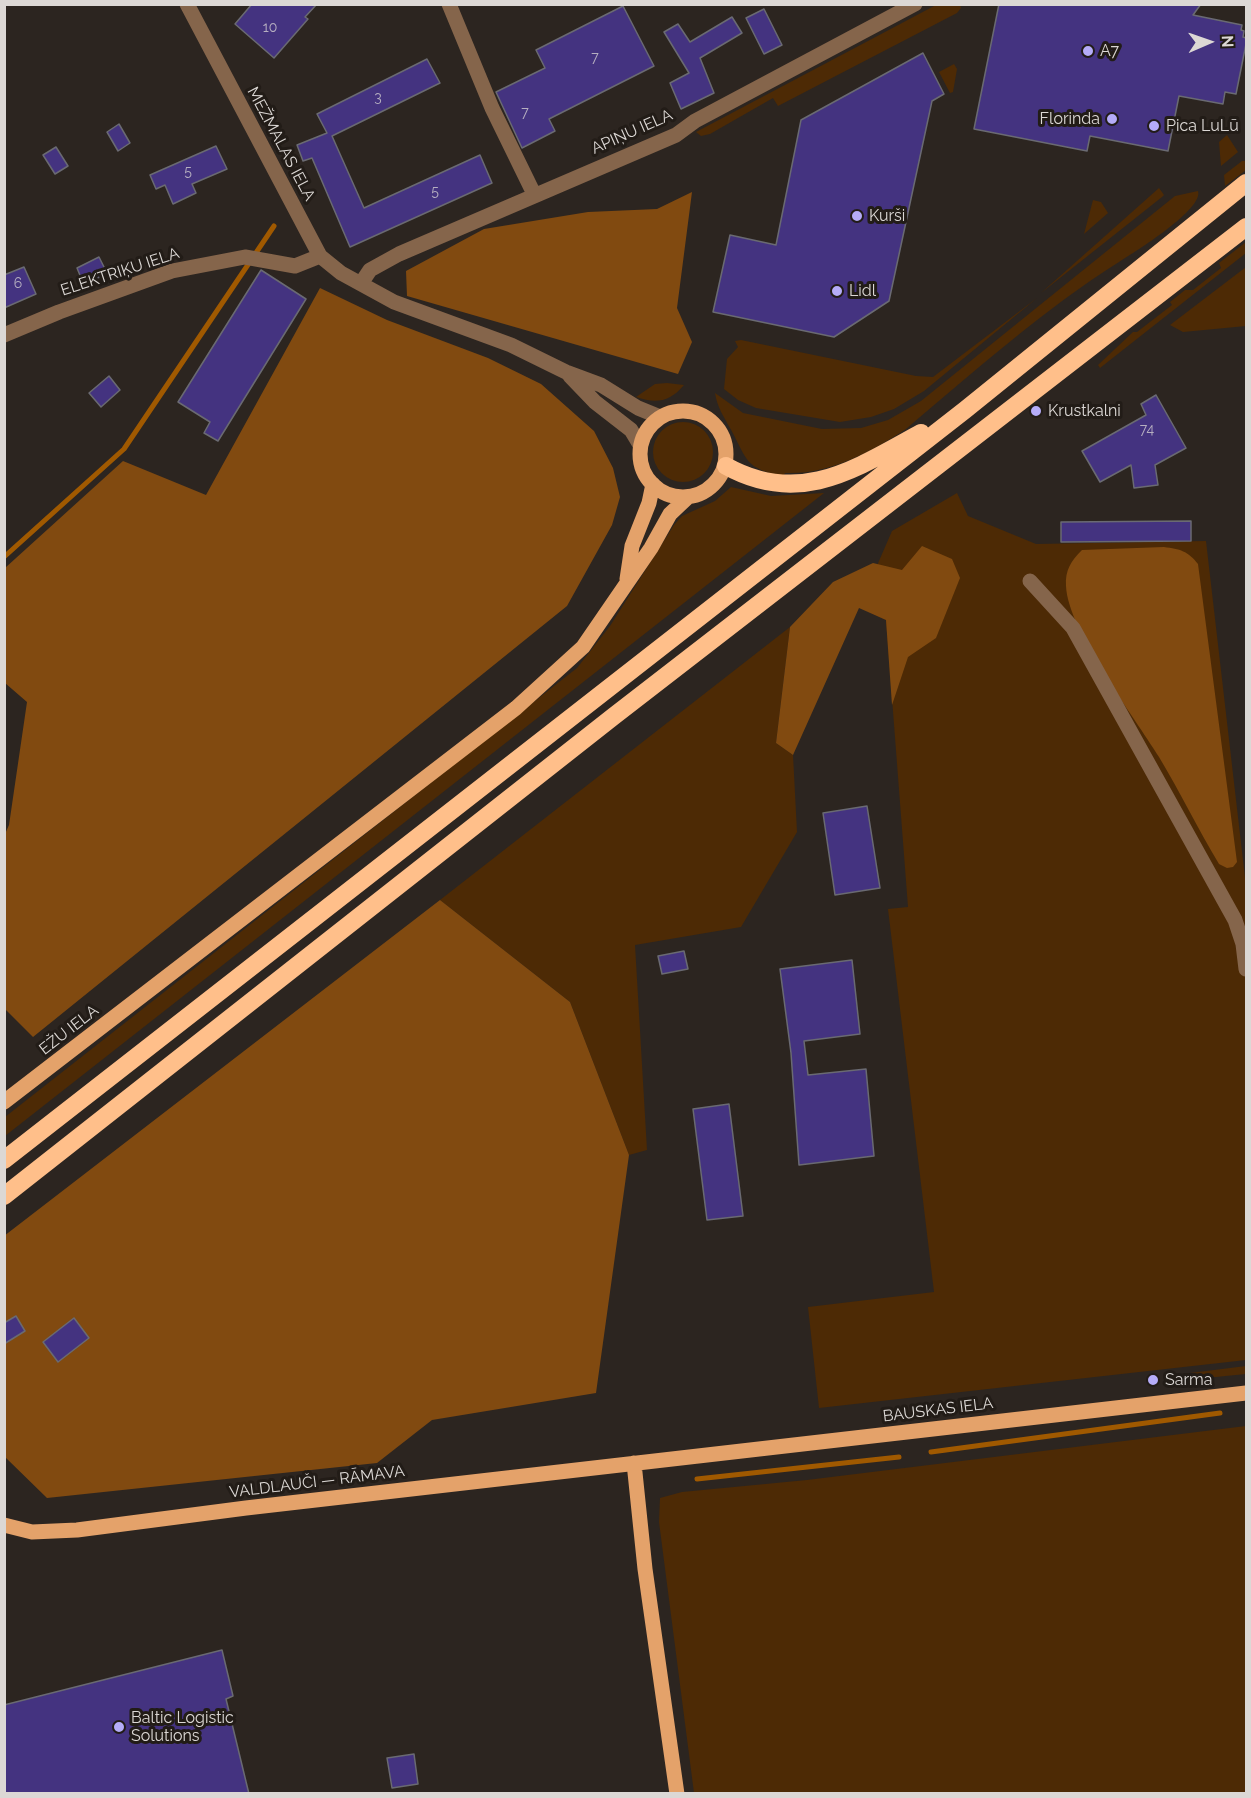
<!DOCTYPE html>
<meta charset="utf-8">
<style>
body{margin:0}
#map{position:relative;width:1251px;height:1798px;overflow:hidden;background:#2c2520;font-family:Raleway,sans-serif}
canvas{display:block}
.frame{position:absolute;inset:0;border:6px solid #dcd8d5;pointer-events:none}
.north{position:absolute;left:1179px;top:12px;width:60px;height:60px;-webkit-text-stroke:4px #221c17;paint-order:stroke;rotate:88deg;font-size:16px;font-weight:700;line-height:24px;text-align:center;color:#dcd8d5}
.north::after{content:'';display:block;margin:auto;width:21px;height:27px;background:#dcd8d5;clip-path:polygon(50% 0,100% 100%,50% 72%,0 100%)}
</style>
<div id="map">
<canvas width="1251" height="1798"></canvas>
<div class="frame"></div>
<div class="north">N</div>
</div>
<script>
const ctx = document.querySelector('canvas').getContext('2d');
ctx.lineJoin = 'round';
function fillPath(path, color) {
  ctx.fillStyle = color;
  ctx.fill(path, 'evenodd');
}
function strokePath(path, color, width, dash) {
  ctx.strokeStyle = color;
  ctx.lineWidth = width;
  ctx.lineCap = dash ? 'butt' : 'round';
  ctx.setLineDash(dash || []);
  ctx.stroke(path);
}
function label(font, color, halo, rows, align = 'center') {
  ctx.font = font + ' Raleway,sans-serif';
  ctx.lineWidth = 6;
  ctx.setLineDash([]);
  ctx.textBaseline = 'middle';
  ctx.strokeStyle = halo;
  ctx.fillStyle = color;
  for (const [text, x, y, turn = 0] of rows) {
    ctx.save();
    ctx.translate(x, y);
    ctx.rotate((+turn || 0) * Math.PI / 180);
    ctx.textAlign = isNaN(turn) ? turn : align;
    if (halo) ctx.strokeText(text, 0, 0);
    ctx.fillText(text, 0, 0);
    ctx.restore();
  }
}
const green = new Path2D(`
 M936,5H960L961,8L957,13L778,106L773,98L710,134L701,136L696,132Z
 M954,64L957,69L953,92L950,93L939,72Z
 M1227,135L1238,152L1221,166L1219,142Z
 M1242,161H1246V170L1225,186L1224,175Z
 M1159,188L1164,195L1162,197L1041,293Z
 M1198,191C1204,209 1135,252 1119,262C1044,309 975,371 906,429C871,452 829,475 785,473L783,477C743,466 749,462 730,428C724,417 717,407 715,393L743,413L822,429L861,428L888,420L921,401L1175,196Z
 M1093,200L1101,202L1108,213L1084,234Z
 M1246,242V253L1100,368L1098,365L1133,332H1137L1172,305L1170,302L1185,290H1193L1221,268L1219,263Z
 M1246,267V326L1183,332L1170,325Z
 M1037,298L924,391L894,409L871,417L840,422L756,408L738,400L724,389L727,359L738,347L735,341L741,340L916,376L933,377Z
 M667,383L684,385C670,402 656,404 636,397L655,384Z
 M653 452a30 30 0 1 1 60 0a30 30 0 1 1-60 0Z
 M731,487L771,496L824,493L5,1136V1117L577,668L610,626L674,525L682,516L715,501Z
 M957,493L968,516L1036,544L1206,541L1246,886V1360L819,1408L808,1307L934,1292L888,909L908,907L886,620L859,607L892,531Z
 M790,627L776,743L793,755L797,832L741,927L635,945L647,1150L629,1155L570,1002L440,900Z
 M1246,1366V1374L1175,1381L1174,1375Z
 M1246,1426V1793H694L659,1522L660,1498L682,1492L807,1480Z`);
const forest = new Path2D(`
 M692,192L677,308L692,342L678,374L407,296L406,271L484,229L588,212L657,209Z
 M320,288L387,320L488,358L541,384L594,431L613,468L620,497L612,525L567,606L33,1037L5,1009V834L9,825L27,702L5,683V568L123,461L206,495Z
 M922,546L952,559L960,578L936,638L908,657L892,705L886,620L859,608L793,755L776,743L790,627L833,582L873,563L902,570Z
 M1164,547C1180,549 1188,551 1198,564L1237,862L1233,867L1227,868L1219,864C1198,829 1180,792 1159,757C1134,716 1068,631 1066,586C1065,570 1071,561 1082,550Z
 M440,900L570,1002L629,1155L596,1393L432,1420L377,1463L47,1498L5,1457L4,1236Z`);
const stream = new Path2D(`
 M4,557L124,449L274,226
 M931,1452L1220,1413
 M697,1479L899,1457`);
const building = new Path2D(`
 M252,4H317L305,17L308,19L274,58L235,24Z
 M999,4H1201L1193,15L1242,25L1241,30L1244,31L1243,37L1246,38V44L1236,94L1225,92L1223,104L1179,96L1168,151L1090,136L1087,151L974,129Z
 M623,6L654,66L549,119L555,131L522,148L496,92L545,68L536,50Z
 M764,9L782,45L764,54L746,18Z
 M732,17L742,33L700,58L714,93L681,109L670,83L689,73L664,32L678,24L690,42Z
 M923,53L944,94L932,101L889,301L834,337L713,312L730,235L776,245L801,120Z
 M427,59L440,83L332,136L364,208L480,155L492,183L350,247L312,158L303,161L297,145L327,133L317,114Z
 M119,124L130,143L118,151L107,132Z
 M216,146L227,169L192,184L196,193L173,204L165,185L156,189L150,175Z
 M56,147L68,166L55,174L43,155Z
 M99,257L107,273L84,285L77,268Z
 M24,267L36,294L4,308V275Z
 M261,270L306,299L218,441L204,433L210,422L178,402Z
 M109,376L120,390L101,407L89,393Z
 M1156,395L1186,448L1155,465L1158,485L1134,488L1131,465L1100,482L1082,451L1146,415L1141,404Z
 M1191,521V541L1061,542V522Z
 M867,806L880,888L835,895L823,813Z
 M684,951L688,969L662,974L658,956Z
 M852,960L860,1034L804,1041L808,1075L866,1069L874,1156L799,1165L791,1053L780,969Z
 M729,1104L743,1216L707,1220L693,1109Z
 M16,1316L25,1331L4,1344V1323Z
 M74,1318L89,1338L58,1362L43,1342Z
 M222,1650L233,1696L226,1699L249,1794H4V1705Z
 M414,1754L418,1784L392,1788L387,1758Z`);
const minor = new Path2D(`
 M187,4L320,256L341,273L394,302L511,345L566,372L601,385L638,408L660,417
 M449,4L492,108L534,194
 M362,282L370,270L399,254L676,135L695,121L915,4
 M4,335L59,312L172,271L245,257L295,266L320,256
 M570,376L595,402L631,430L640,445
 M1030,581L1073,628L1235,920L1243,944L1246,969`);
const major = new Path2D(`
 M640 454a43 43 0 1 1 86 0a43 43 0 1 1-86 0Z
 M627,579L632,546L649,503L653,484
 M4,1102L516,708L583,647L651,548L670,514L688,497
 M634,1463L645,1569L677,1794
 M4,1525L32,1532L77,1530L246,1508L1246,1393`);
const highway = new Path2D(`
 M726,466C800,507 855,469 921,433
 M4,1160L965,410L1246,183
 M4,1196L614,716L1246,227`);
const markers = [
 [1088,51,6,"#b5acf8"],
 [1112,119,6,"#b5acf8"],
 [1154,126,6,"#b5acf8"],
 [857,216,6,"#b5acf8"],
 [837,291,6,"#b5acf8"],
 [1036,411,6,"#b5acf8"],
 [1153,1380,6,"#b5acf8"],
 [119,1727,6,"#b5acf8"]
];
const numberNames = [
 ["10",270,28],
 ["7",595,58],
 ["3",378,98],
 ["7",525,113],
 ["5",188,172],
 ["5",435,192],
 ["6",18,284],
 ["74",1147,430]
];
const poiNames = [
 ["A7",1100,51],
 ["Florinda",1100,119,"right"],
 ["Pica LuLū",1166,126],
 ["Kurši",869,216],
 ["Lidl",849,291],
 ["Krustkalni",1048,411],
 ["Sarma",1165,1380],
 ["Baltic Logistic",131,1718],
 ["Solutions",131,1736]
];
const streetNames = [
 ["APIŅU IELA",632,132,-24],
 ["MEŽMALAS IELA",281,144,62],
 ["ELEKTRIĶU IELA",120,272,-18],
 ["EŽU IELA",69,1030,-38],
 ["BAUSKAS IELA",938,1410,-7],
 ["VALDLAUČI — RĀMAVA",317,1482,-7]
];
fillPath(green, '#4d2a05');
fillPath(forest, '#814a10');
strokePath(stream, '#a05900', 5);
fillPath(building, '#443380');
strokePath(building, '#6a6a72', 1.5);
strokePath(minor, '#85654b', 15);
strokePath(major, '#e4a26a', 15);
strokePath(highway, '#ffbf8a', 18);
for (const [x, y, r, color] of markers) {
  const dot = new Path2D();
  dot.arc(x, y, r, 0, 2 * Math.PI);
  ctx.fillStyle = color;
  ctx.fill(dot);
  strokePath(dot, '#221c17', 2);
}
label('14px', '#b6afc0', null, numberNames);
label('16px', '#dcd8d5', '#221c17', poiNames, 'left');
label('16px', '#dcd8d5', '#221c17', streetNames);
</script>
